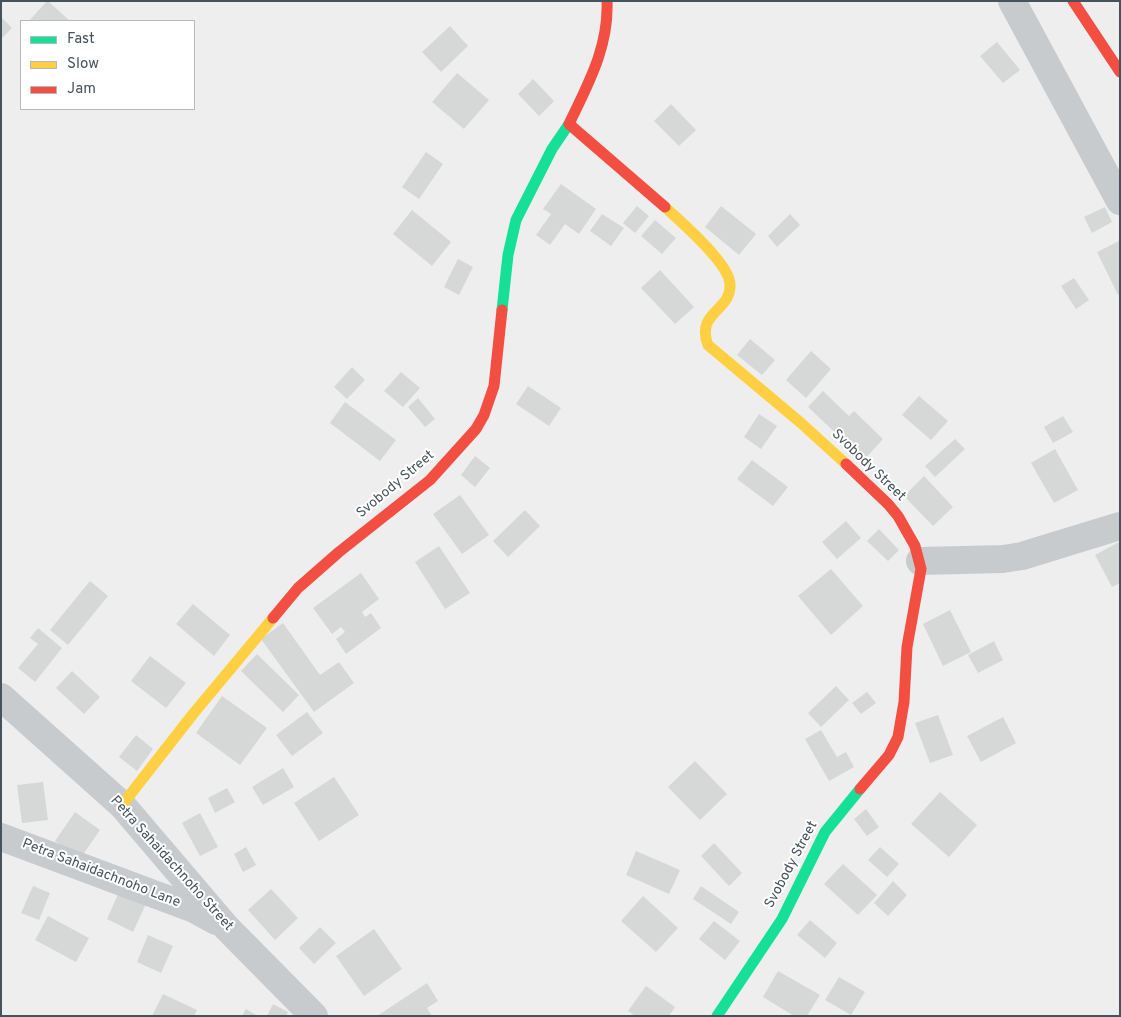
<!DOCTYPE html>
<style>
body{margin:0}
#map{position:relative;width:1121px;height:1017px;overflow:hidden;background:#efeeee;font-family:Overpass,sans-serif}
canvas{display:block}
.frame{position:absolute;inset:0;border:2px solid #45535c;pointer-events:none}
.legend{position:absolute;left:20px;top:20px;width:175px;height:90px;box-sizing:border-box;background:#fff;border:1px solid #b5babe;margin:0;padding:6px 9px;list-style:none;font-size:15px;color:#45535c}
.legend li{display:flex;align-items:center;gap:10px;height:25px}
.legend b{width:25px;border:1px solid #b5babe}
</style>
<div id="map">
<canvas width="1121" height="1017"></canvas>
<div class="frame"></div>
<ul class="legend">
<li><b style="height:6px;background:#16e098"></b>Fast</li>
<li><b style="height:6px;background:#ffcf43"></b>Slow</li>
<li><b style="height:6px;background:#f24e42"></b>Jam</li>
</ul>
</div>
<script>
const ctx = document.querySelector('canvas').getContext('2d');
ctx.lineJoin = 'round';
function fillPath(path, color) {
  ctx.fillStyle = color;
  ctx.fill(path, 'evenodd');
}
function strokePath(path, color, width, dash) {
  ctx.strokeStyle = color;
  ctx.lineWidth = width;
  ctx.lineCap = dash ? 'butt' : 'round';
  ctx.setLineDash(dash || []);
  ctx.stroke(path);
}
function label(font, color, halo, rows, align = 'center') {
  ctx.font = font + ' Overpass,sans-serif';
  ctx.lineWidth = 4;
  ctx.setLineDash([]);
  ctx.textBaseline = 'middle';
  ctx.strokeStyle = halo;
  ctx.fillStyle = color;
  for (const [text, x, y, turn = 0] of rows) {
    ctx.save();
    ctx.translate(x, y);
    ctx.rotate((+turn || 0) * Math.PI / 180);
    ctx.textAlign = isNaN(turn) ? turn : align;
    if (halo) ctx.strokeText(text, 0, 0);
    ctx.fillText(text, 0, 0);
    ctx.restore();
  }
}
const building = new Path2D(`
 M47,1H48L70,21H29Z
 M1,17L12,28L1,39Z
 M450,26L468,46L441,72L422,52Z
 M997,42L1020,70L1003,83L980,56Z
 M457,73L489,100L464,129L432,102Z
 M533,79L554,101L539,116L518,94Z
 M671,104L696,130L679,146L654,121Z
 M426,152L443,164L419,199L402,187Z
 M561,184L596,209L579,234L565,224L550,245L536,235L551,214L543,209Z
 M637,206L649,216L635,233L623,223Z
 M721,206L756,234L739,255L705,227Z
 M1105,207L1112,222L1092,233L1084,217Z
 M412,210L451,242L432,266L393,234Z
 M602,214L624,228L611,246L590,231Z
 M790,214L800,225L777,247L768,236Z
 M655,220L676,238L662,254L641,236Z
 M1119,241L1120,294L1118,295L1097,252Z
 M458,259L473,267L459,295L444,287Z
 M660,270L694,307L675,324L641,288Z
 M1074,278L1089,300L1076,309L1061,286Z
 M750,339L775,360L762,375L737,355Z
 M811,351L831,369L806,398L786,380Z
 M352,367L365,380L347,399L334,387Z
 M401,372L420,388L403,407L384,391Z
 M528,386L561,408L549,426L516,404Z
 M823,391L849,416L854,411L883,439L864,460L808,407Z
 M919,396L948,421L931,440L902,415Z
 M418,398L435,419L425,427L408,407Z
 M345,402L396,440L380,461L330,423Z
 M759,414L777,426L761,449L744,437Z
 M1063,416L1073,432L1053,443L1044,427Z
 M955,439L965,449L935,477L925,466Z
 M1055,449L1078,490L1054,503L1031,463Z
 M475,456L490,468L475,487L461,475Z
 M752,460L788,487L773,506L737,479Z
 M924,476L953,507L933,526L904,496Z
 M460,495L489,535L462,554L433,514Z
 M525,510L540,526L508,557L493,541Z
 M846,521L861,538L837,559L822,542Z
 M879,529L899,550L888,561L867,541Z
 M1119,542L1120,583L1112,587L1095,555Z
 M439,546L470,593L445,609L415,562Z
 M831,569L863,606L831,635L798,596Z
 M361,573L379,599L362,612L365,617L371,613L381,628L346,654L336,639L345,632L341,627L332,634L313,608Z
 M90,581L108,596L68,645L50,630Z
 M193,604L230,635L214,656L176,624Z
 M950,610L971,652L943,666L923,624Z
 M283,623L320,675L339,662L354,683L314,712L261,639Z
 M38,628L62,648L35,682L18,668L38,644L30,638Z
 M994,641L1003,660L978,673L968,655Z
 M257,654L299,695L283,712L241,671Z
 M150,656L186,683L166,708L131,681Z
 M72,671L100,697L84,714L56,688Z
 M836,686L849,700L821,727L808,713Z
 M867,692L876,703L861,714L852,703Z
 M222,696L267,728L240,765L196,733Z
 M307,712L323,733L292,756L276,735Z
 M938,715L953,755L930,763L915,723Z
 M1003,717L1016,743L981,762L967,736Z
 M821,730L837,757L846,752L854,767L829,781L805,739Z
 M136,735L153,749L137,771L119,757Z
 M695,761L727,794L700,820L668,787Z
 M283,768L294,787L263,805L252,787Z
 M334,777L359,815L319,841L294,803Z
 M43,782L48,820L22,823L17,785Z
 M227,788L235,802L215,813L208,798Z
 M940,792L977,825L949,857L911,824Z
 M866,809L879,827L867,836L854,819Z
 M75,812L100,830L80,859L55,841Z
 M200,813L218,847L200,856L182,823Z
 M714,843L742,873L729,886L701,856Z
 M246,847L256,865L243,872L234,854Z
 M880,847L899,864L887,877L868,860Z
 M636,851L680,870L669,894L626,875Z
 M843,864L877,895L858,915L824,884Z
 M893,881L907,895L888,916L874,903Z
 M33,886L50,893L39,920L21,913Z
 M701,886L739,912L731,924L693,899Z
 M271,889L298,918L275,940L248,910Z
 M119,892L146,904L133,932L107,919Z
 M643,896L678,928L656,952L621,921Z
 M48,916L89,938L76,962L35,940Z
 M810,920L837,943L825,958L797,935Z
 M714,921L740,941L725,960L699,939Z
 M320,927L336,943L314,964L299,948Z
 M374,929L402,969L364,996L336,956Z
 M148,935L173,946L161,973L137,962Z
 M778,971L820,995L807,1016H794L763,997Z
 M839,977L865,992L851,1015L825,1000Z
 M427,983L438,1001L427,1008L432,1016H377Z
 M646,986L675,1007L669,1016H635L628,1011Z
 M163,994L197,1010L194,1016H152Z
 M273,1004L288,1012L286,1016H267Z
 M246,1009L258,1016H242Z`);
const street = new Path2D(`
 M1012,1L1120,201
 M920,561L1003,559L1022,556L1120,526
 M1,697L122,805L226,927L314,1016
 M1,837L194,909L216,921`);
const fast = new Path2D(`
 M502,310L508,255L516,220L552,149L569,124
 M717,1016L782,919L825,832L860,789`);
const slow = new Path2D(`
 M665,207C681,222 729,263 730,284C732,311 695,312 708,345L801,423L846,464
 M122,805L193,714L273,618`);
const jam = new Path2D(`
 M607,1C609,47 588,84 569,124L665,207
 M1073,1L1120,72
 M846,464L888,504L898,516L915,546L921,569L907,647L904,702L898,737L889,755L860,789
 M273,618L298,588L339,552L430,480L476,429L484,415L494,386L502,310`);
const streetNames = [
 ["Svobody Street",868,466,44],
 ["Svobody Street",396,485,-40],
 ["Petra Sahaidachnoho Street",171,864,48],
 ["Svobody Street",792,865,-62],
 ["Petra Sahaidachnoho Lane",101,874,21]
];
fillPath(building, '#d6d7d7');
strokePath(street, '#c8cbce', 28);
strokePath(fast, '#16e098', 11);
strokePath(slow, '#ffcf43', 11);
strokePath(jam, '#f24e42', 11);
label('14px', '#45535c', '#fff', streetNames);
</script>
